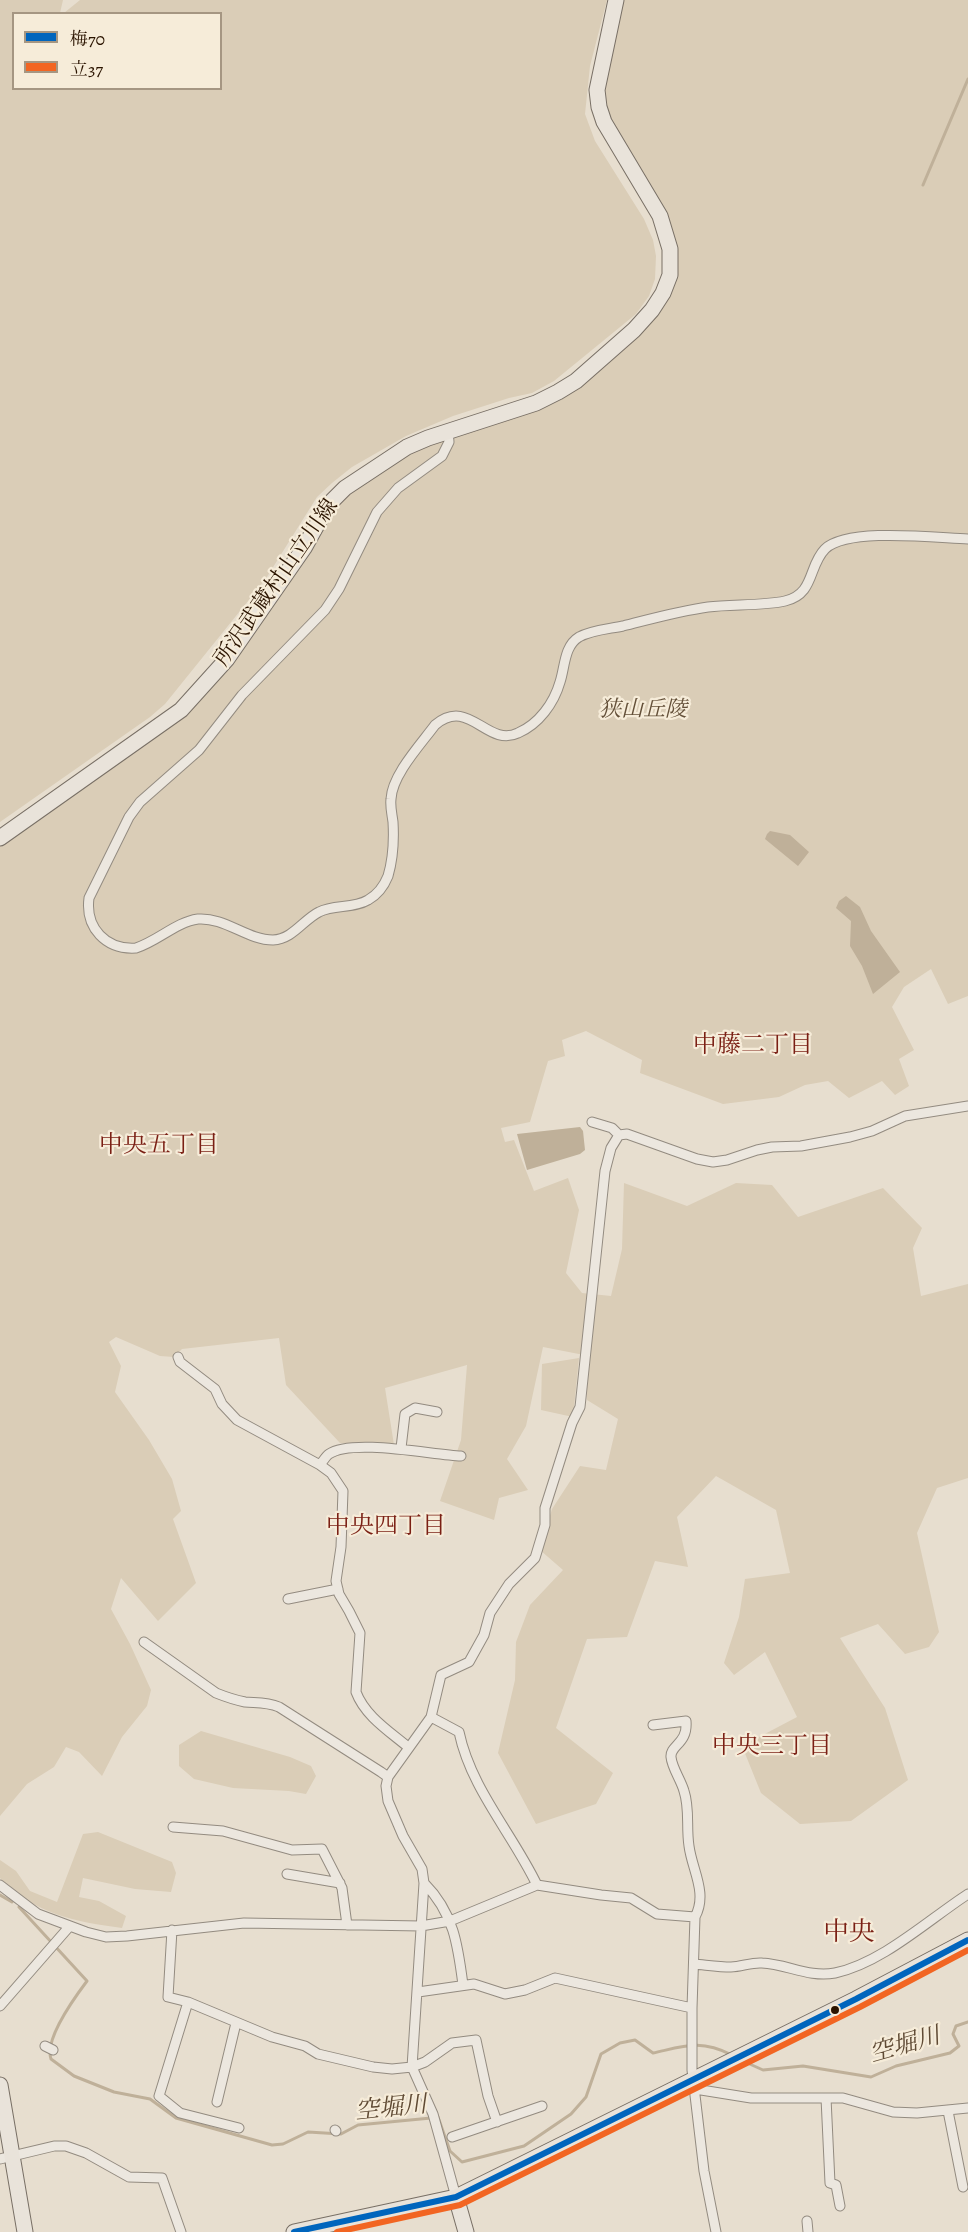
<!DOCTYPE html>
<meta charset="utf-8">
<style>
body{margin:0}
#map{position:relative;width:968px;height:2232px;overflow:hidden;background:#e7decf;font-family:Alegreya,"Noto Serif JP",serif}
canvas{display:block}
.legend{position:absolute;left:12px;top:12px;width:210px;height:78px;box-sizing:border-box;background:#f6ecd9;border:2px solid #a59682;margin:0;padding:8px 10px;list-style:none;font-size:18px;color:#2b1400}
.legend li{display:flex;align-items:center;gap:12px;height:30px}
.legend b{width:30px;border:2px solid #a59682}
</style>
<div id="map">
<canvas width="968" height="2232"></canvas>
<ul class="legend">
<li><b style="height:8px;background:#0065bd"></b>梅70</li>
<li><b style="height:8px;background:#f26522"></b>立37</li>
</ul>
</div>
<script>
const ctx = document.querySelector('canvas').getContext('2d');
ctx.lineJoin = 'round';
function fillPath(path, color) {
  ctx.fillStyle = color;
  ctx.fill(path, 'evenodd');
}
function strokePath(path, color, width, dash) {
  ctx.strokeStyle = color;
  ctx.lineWidth = width;
  ctx.lineCap = dash ? 'butt' : 'round';
  ctx.setLineDash(dash || []);
  ctx.stroke(path);
}
function label(font, color, halo, rows, align = 'center') {
  ctx.font = font + ' Alegreya,"Noto Serif JP",serif';
  ctx.lineWidth = 4.5;
  ctx.setLineDash([]);
  ctx.textBaseline = 'middle';
  ctx.strokeStyle = halo;
  ctx.fillStyle = color;
  for (const [text, x, y, turn = 0] of rows) {
    ctx.save();
    ctx.translate(x, y);
    ctx.rotate((+turn || 0) * Math.PI / 180);
    ctx.textAlign = isNaN(turn) ? turn : align;
    if (halo) ctx.strokeText(text, 0, 0);
    ctx.fillText(text, 0, 0);
    ctx.restore();
  }
}
const green = new Path2D(`
 M0,0H63L60,13L14,14V88H220V14L64,13L80,0H607L590,66L585,114L595,141L644,219L653,240L656,256L655,279L649,296L636,314L554,381L532,393L509,398L453,416L406,436L352,467L332,483L317,497L265,580L165,704L150,717L0,822Z
 M616,0H968V996L948,1004L931,969L904,987L892,1007L914,1050L899,1059L909,1086L895,1095L882,1081L849,1098L828,1081L805,1085L779,1097L723,1104L640,1073L642,1060L586,1031L562,1040L565,1056L548,1061L530,1122L501,1128L505,1142L514,1140L534,1191L568,1178L579,1210L566,1273L582,1293L611,1296L622,1249L624,1183L687,1206L736,1183L772,1185L798,1217L883,1188L922,1228L913,1248L921,1296L968,1284V1478L937,1488L917,1533L939,1632L929,1647L905,1654L878,1624L840,1638L885,1708L908,1780L851,1821L800,1824L761,1793L742,1746L797,1717L765,1652L734,1675L724,1663L739,1617L745,1579L790,1573L776,1510L716,1476L677,1517L688,1567L655,1561L627,1637L587,1639L556,1728L613,1773L596,1804L536,1824L498,1753L515,1680L516,1642L530,1605L563,1570L540,1550L552,1509L580,1466L606,1470L618,1419L587,1400L584,1355L543,1347L526,1426L507,1459L528,1490L499,1498L494,1520L440,1501L461,1440L467,1365L385,1388L394,1445L340,1443L286,1385L279,1338L182,1349L174,1357L160,1356L116,1337L109,1342L121,1366L115,1392L149,1440L172,1479L181,1511L173,1519L196,1583L158,1621L121,1578L111,1609L130,1644L151,1690L147,1706L122,1737L102,1776L79,1752L66,1747L54,1767L27,1784L0,1816V838L181,710L227,659L328,505L407,447L536,403L652,310L670,249L599,107Z
 M579,1358L573,1417L541,1410L542,1364Z
 M201,1731L290,1757L311,1766L316,1776L306,1794L289,1791L233,1788L194,1779L179,1766V1745Z
 M98,1832L172,1862L176,1873L171,1892L135,1889L83,1878L79,1897L99,1901L126,1916L122,1928C76,1922 34,1914 0,1878V1860L16,1871L30,1891L57,1902L83,1834Z`);
const water = new Path2D(`
 M770,831L790,835L809,852L798,866L765,839L767,834Z
 M846,896L860,907L871,931L900,972L873,994L862,966L850,946L851,921L836,908L839,901Z
 M580,1127L583,1131L585,1150L580,1154L527,1170L517,1134Z`);
const stream = new Path2D(`
 M923,185L968,79
 M0,1895L12,1902
 M19,1907L87,1981C75,1997 44,2039 51,2059L74,2076L114,2092L150,2099L176,2118L272,2145L283,2144L308,2132L341,2134L358,2125L431,2118
 M743,2061L763,2070L803,2066L871,2077L896,2066L950,2053L959,2046L953,2034L956,2026L968,2022
 M438,2117L450,2151L462,2162L524,2146L571,2114L586,2097L601,2054L620,2043L635,2040L653,2053C685,2046 700,2039 732,2055`);
const street = new Path2D(`
 M448,430L449,442L442,456L398,488L377,512L339,589L325,610L242,695L199,750L140,802L129,817L89,898C85,928 106,950 136,948C158,941 176,922 198,919C225,917 247,940 273,940C293,939 303,920 319,912C334,904 353,909 368,900C377,895 384,886 388,876C393,859 394,839 393,822C392,814 390,807 391,799C392,775 421,744 435,725C469,696 487,748 518,733C539,724 554,703 560,682C565,667 564,646 579,637C592,630 609,629 623,626C651,619 679,611 708,607C731,604 763,606 785,601C815,594 808,566 825,549C848,527 937,538 968,539
 M592,1122L612,1128L619,1135
 M178,1357L180,1362L215,1389L222,1404L237,1420L320,1465L331,1473L343,1491L341,1547L336,1581L339,1594L349,1611L360,1633L356,1692C365,1716 389,1731 408,1747
 M401,1448L405,1414L415,1408L437,1412
 M320,1465C323,1461 326,1456 329,1454C352,1438 433,1455 461,1456
 M288,1599L338,1589
 M144,1642L216,1693C226,1697 235,1700 245,1702C257,1703 267,1702 279,1707L381,1772L388,1777
 M431,1717L459,1732C471,1789 512,1833 537,1885
 M653,1725L686,1721C688,1744 670,1745 671,1757C672,1768 681,1780 684,1791C690,1809 686,1827 689,1846C692,1870 708,1893 695,1917L692,2008V2070L704,2171L716,2232
 M173,1827L223,1831L292,1850L322,1849L342,1888L347,1925
 M287,1874L340,1883
 M424,1883C454,1913 458,1946 463,1985
 M0,1885L38,1914L86,1932L106,1937L127,1936L244,1923L421,1926L450,1921L537,1885L601,1895L631,1898L657,1914L695,1917
 M172,1930L168,1997L188,2002L272,2037L305,2046L318,2054L373,2067L392,2069L412,2067L425,2062L452,2043L476,2040L488,2096L497,2122
 M694,1964C706,1965 719,1967 731,1967C741,1967 752,1962 762,1963C787,1964 809,1978 835,1973C882,1963 928,1920 968,1894
 M418,1992L474,1984L505,1994L525,1990L555,1978L692,2008
 M188,2002L159,2096L180,2113L239,2128
 M0,2006L69,1927
 M45,2046L53,2050
 M695,2089L751,2098H843L893,2112L917,2113L968,2108
 M826,2098L830,2183L836,2185L840,2206
 M217,2102L236,2023
 M948,2111L963,2187
 M335,2130L336,2131
 M452,2137L542,2106
 M0,2159L54,2146H66L86,2153L129,2177L162,2178L181,2232
 M456,2197L433,2114L412,2067L424,1883L422,1869L403,1836L388,1801L386,1786L388,1777L431,1717L441,1675L469,1662L484,1635L490,1613L509,1584L535,1558L545,1525V1508L572,1423L580,1407L605,1171L611,1148L619,1135L627,1134L697,1159L713,1162L727,1160L757,1150L772,1147L801,1146L850,1137L872,1131L905,1116L968,1106
 M807,2221L808,2232`);
const primary = new Path2D(`
 M0,838L181,710L227,659L304,548L328,505L345,488L407,447L428,438L536,403L558,392L576,381L634,330L652,310L663,293L670,275V249L660,216L604,122L599,107L597,90L616,0
 M0,2085L25,2232
 M456,2197L466,2232
 M294,2232L456,2197L856,1999L968,1940`);
const bus1 = new Path2D(`
 M294,2232L456,2197L856,1999L968,1940`);
const bus2 = new Path2D(`
 M337,2232L460,2205L860,2007L968,1950`);
const markers = [
 [835,2010,5,"#2b1400"]
];
const streetNames = [
 ["所沢武蔵村山立川線",277,583,-55]
];
const parkNames = [
 ["狭山丘陵",643,711]
];
const neighbourhoodNames = [
 ["中藤二丁目",753,1046],
 ["中央五丁目",159,1146],
 ["中央四丁目",386,1527],
 ["中央三丁目",772,1747]
];
const waterNames = [
 ["空堀川",905,2046,-16],
 ["空堀川",391,2109,-6]
];
const quarterNames = [
 ["中央",849,1934]
];
fillPath(green, '#dacdb7');
fillPath(water, '#bfb099');
strokePath(stream, '#bfb099', 3);
strokePath(street, '#938b80', 11);
strokePath(primary, '#786f65', 17);
strokePath(street, '#ece7df', 9);
strokePath(primary, '#e9e3da', 15);
strokePath(bus1, '#0065bd', 6);
strokePath(bus2, '#f26522', 6);
for (const [x, y, r, color] of markers) {
  const dot = new Path2D();
  dot.arc(x, y, r, 0, 2 * Math.PI);
  ctx.fillStyle = color;
  ctx.fill(dot);
  strokePath(dot, '#f6ecd9', 2);
}
label('22px', '#2b1400', '#f6ecd9', streetNames);
label('italic 22px', '#645039', '#f6ecd9', parkNames);
label('24px', '#7a1f14', '#f6ecd9', neighbourhoodNames);
label('italic 24px', '#5f4a34', '#f6ecd9', waterNames);
label('26px', '#7a1f14', '#f6ecd9', quarterNames);
</script>
